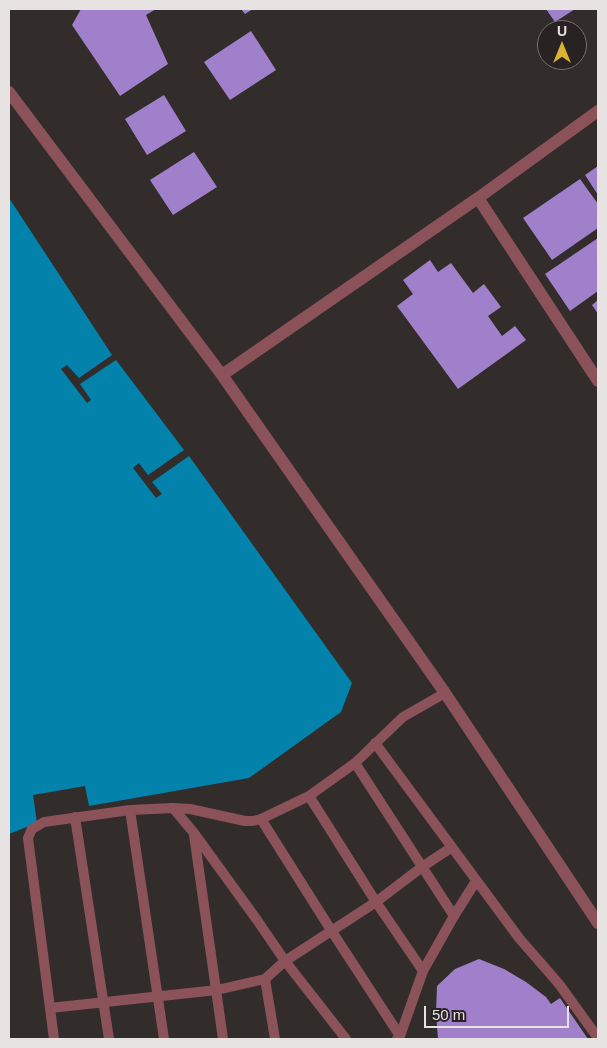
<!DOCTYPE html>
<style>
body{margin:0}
#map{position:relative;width:607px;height:1048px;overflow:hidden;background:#322d2b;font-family:Helvetica,sans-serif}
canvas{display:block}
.frame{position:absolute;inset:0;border:10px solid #e6e3e2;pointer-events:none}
.north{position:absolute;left:537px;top:20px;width:50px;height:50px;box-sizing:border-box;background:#282322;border:1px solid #74706f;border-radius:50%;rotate:0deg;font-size:14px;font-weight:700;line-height:20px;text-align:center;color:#e6e3e2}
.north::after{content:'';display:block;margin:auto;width:18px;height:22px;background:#dab333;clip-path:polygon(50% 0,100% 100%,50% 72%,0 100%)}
.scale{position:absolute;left:424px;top:1006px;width:145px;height:22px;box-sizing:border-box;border:2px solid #e6e3e2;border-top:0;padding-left:6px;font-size:15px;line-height:18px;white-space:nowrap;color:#e6e3e2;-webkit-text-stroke:4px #282322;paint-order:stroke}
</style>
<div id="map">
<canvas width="607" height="1048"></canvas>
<div class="frame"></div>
<div class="north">U</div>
<div class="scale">50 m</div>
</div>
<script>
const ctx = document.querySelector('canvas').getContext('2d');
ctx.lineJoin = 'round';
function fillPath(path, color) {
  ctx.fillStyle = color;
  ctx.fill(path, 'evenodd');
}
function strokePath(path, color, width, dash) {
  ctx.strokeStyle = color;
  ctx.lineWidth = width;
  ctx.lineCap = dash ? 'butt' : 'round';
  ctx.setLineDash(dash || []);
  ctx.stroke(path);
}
const water = new Path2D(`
 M9,198L112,355L79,378L67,365L61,369L87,403L91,400L80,384L116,360L184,450L148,475L139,463L133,468L156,498L162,494L152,482L189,456L352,683L341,712L249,778L89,806L85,786L33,795L37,823L9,834Z`);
const building = new Path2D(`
 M81,9H156L146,15L168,64L120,96L72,25Z
 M241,9H253L245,14Z
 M546,9H575L555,22Z
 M251,31L276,70L230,100L204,62Z
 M164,95L186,131L147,155L125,119Z
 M194,152L217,187L173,215L150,180Z
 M598,166V195L585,175Z
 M580,179L598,204V228L552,260L523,218Z
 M598,238V291L570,311L545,274Z
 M430,260L438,272L451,263L473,293L484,284L501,307L488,316L502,336L515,326L526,340L458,389L397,306L413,294L403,280Z
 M598,300V314L592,305Z
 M479,959L504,969L526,982L546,997L551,1004L560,998L588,1039H438L436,1013L437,986L455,969Z`);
const service = new Path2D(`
 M375,743L519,938L559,984L598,1038
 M355,763L454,916
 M309,796L376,902L423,971
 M130,810L164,1039
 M75,817L109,1039
 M261,819L331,930L400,1036
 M194,835L223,1039
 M265,979L275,1039
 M50,1008L217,990L265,979L285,961L376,902L422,867L452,847
 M54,1039L28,838L32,829L44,822L130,810L173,808
 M346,1039L285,961L257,920L194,833L173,808L190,809L245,821H253L261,819L309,796L355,763L403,717L445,693
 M397,1039L400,1036L423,971L454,916L476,881`);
const minor = new Path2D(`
 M9,92L222,375
 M598,111L478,198L222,375L445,693L598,923
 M478,198L598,381`);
fillPath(water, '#0383ac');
fillPath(building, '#a080ca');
strokePath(service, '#8c525a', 10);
strokePath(minor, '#8c525a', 12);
</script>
